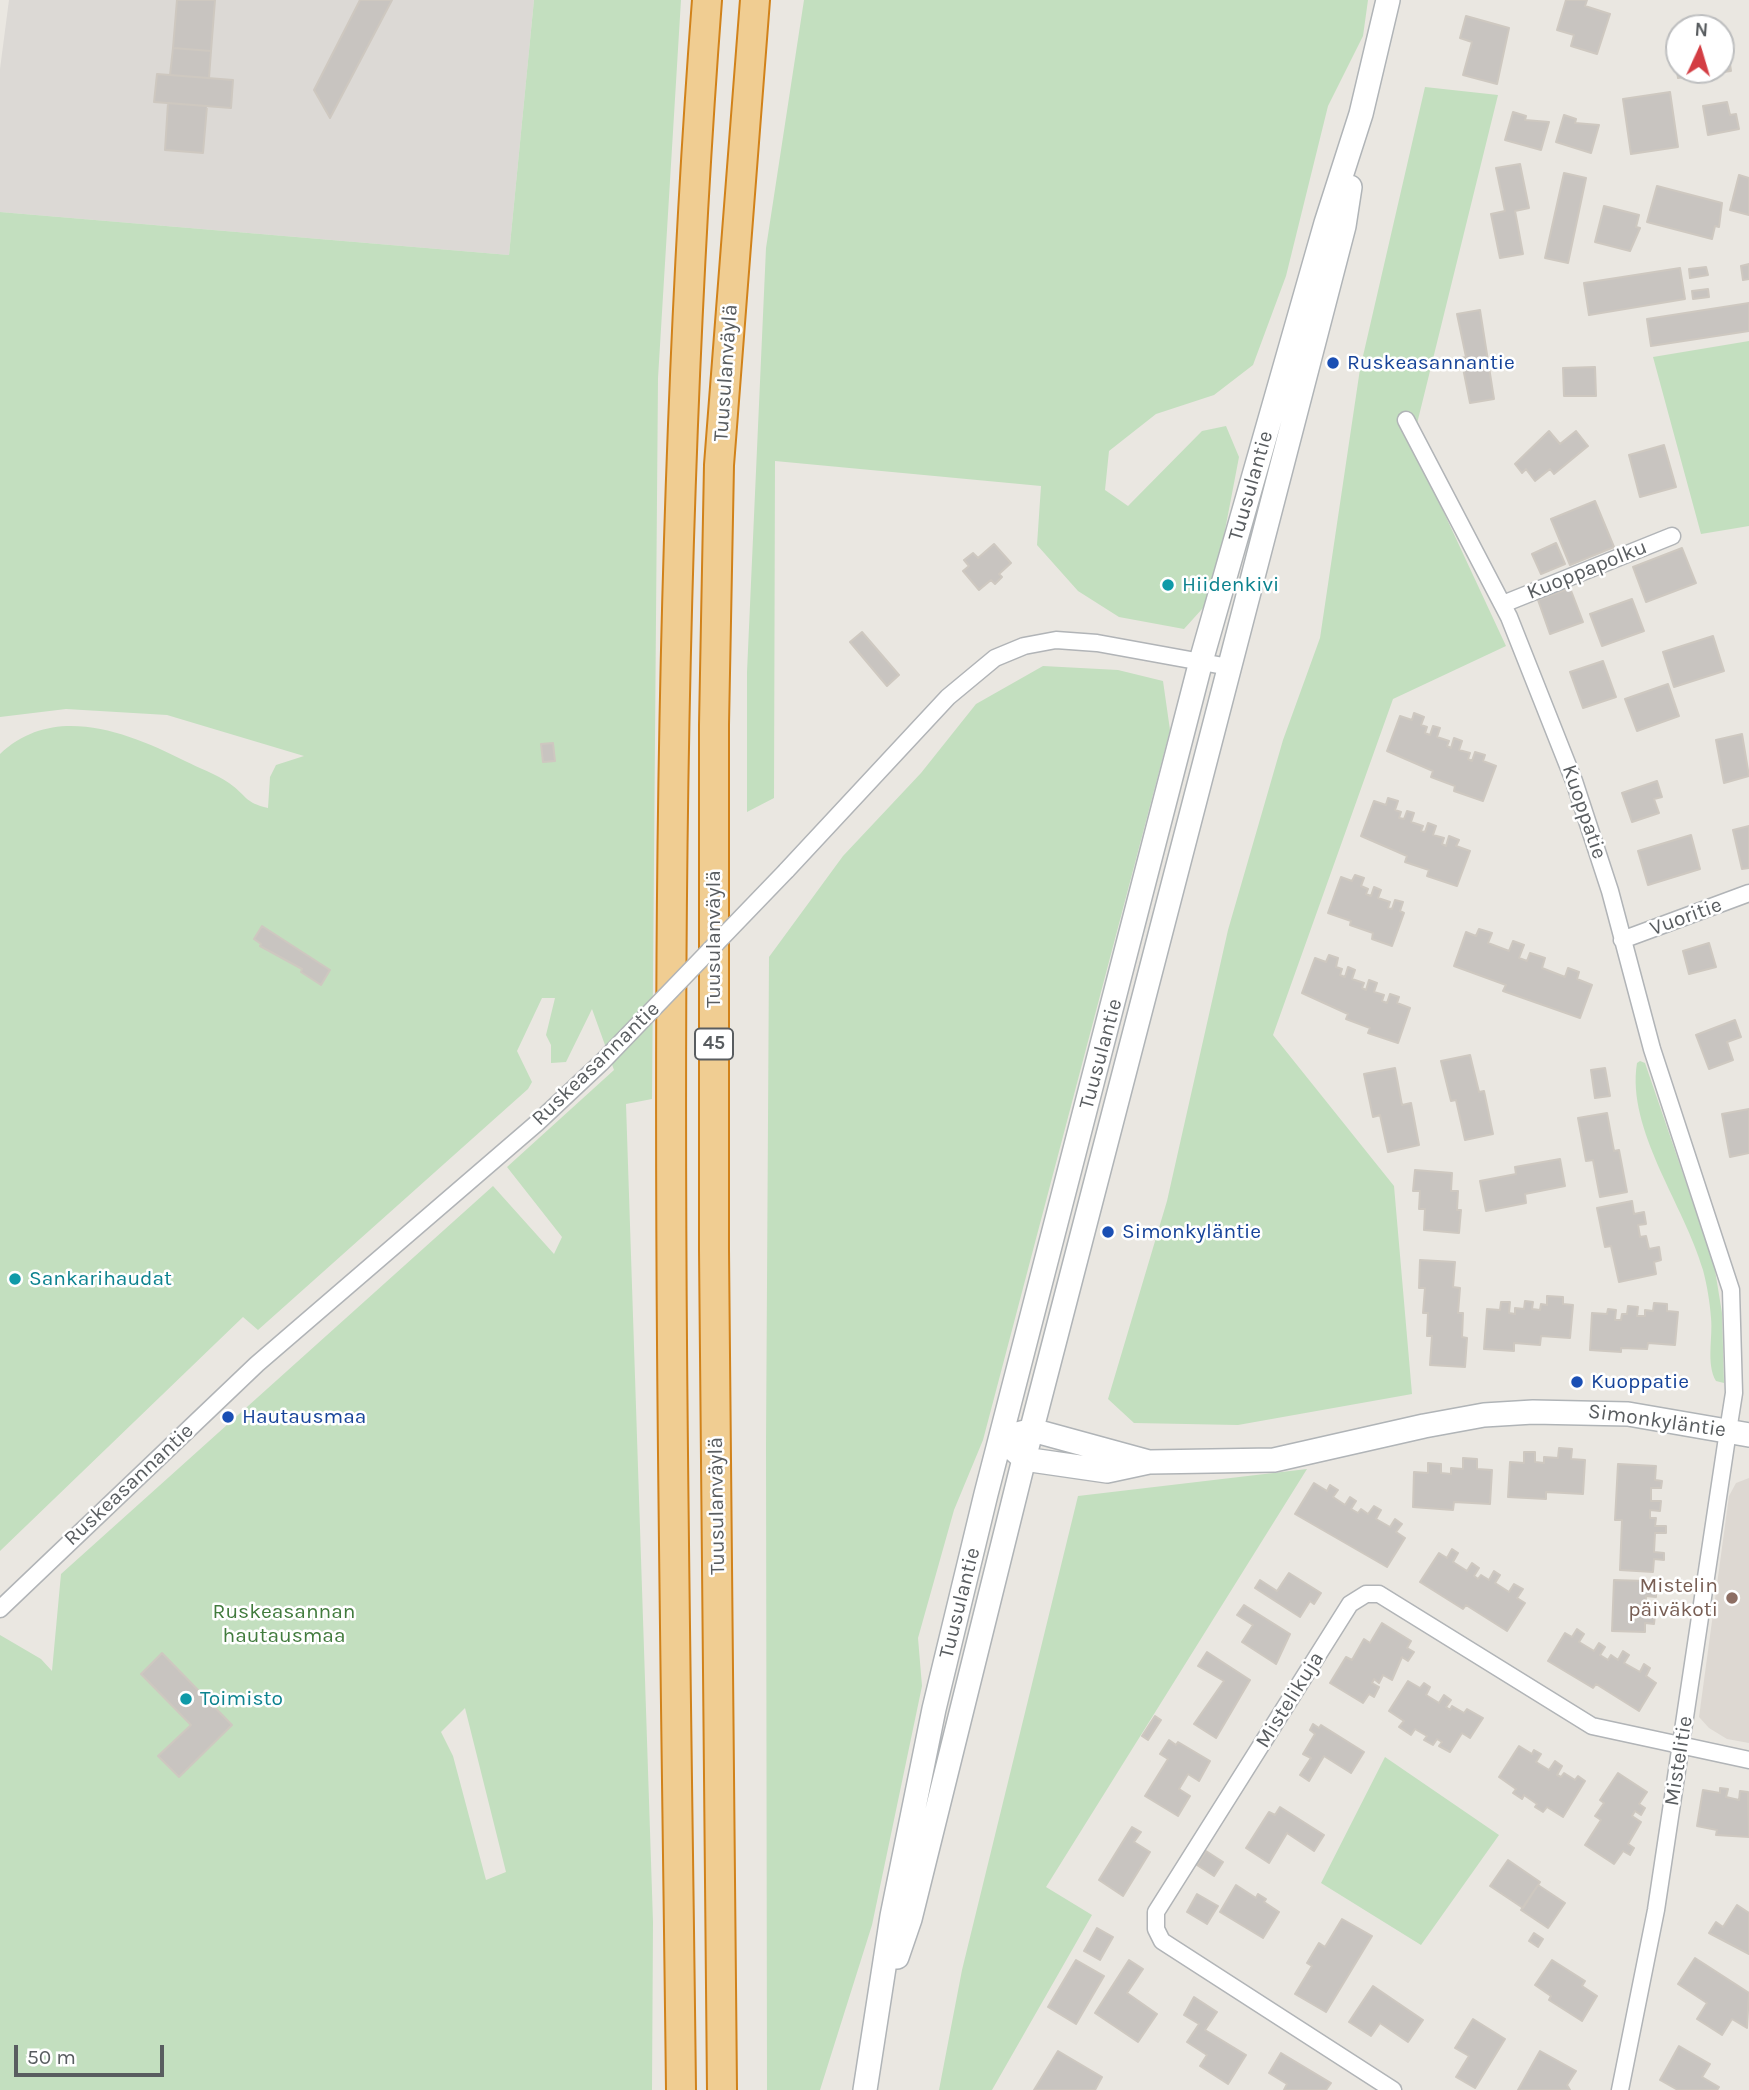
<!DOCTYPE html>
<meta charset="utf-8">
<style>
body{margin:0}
#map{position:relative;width:1749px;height:2090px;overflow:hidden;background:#eae7e1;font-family:Karla,sans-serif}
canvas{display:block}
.north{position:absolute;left:1665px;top:14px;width:70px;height:70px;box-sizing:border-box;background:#fff;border:2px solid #bdbebf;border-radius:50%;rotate:4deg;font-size:19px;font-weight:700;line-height:28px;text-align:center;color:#595d60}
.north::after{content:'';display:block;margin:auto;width:24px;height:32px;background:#d33d43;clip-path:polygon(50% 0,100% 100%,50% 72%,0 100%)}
.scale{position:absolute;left:14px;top:2045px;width:150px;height:32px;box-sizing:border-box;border:4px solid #595d60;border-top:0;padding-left:9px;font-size:21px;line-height:24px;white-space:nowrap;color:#595d60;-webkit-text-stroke:5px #fff;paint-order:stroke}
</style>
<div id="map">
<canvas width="1749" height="2090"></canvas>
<div class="north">N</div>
<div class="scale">50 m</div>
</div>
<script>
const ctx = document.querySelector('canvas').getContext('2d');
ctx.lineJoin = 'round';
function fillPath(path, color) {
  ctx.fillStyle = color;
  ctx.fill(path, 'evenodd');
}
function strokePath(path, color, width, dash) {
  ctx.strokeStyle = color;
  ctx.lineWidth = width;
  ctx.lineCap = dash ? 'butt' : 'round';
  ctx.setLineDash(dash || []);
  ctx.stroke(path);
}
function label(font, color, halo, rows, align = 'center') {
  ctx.font = font + ' Karla,sans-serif';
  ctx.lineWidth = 5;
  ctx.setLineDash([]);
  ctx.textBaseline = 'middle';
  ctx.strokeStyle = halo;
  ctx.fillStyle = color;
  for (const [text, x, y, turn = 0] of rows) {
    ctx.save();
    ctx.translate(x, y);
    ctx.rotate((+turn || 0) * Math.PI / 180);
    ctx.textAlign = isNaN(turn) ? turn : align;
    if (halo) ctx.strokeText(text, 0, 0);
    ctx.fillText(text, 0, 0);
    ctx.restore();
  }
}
const industrial = new Path2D(`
 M9,0H534L509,255L0,212V69Z`);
const education = new Path2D(`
 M1749,1478V1743L1727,1739L1709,1728L1699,1717L1729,1496L1736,1483Z`);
const green = new Path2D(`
 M534,0H681L658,378L652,1099L626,1104L653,1922L652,2090H0V1635L41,1659L52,1671L61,1574L493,1186L554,1254L562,1237L507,1167L614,1070L592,1009L566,1062L551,1063V1045L546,1035L555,998H542L517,1051L532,1082L528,1089L258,1330L243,1317L0,1551V754C54,703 127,732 185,761C199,768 216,774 229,783C246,795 245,803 268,808L270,777L276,765L304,756L167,715L66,709L0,717V212L509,255ZM465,1708L506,1872L486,1880L453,1756L441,1732Z
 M804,0H1368L1363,36L1328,106L1286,276L1253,365L1214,395L1156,414L1109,451L1105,490L1128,506L1202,431L1226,426L1239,457L1212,598L1184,629L1119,617L1078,591L1037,545L1041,486L775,461L774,798L747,812V672L766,248Z
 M1425,87L1498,95L1412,444L1506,646L1393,699L1273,1035L1394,1186L1412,1394L1238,1425L1134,1423L1108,1399L1167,1201L1228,930L1283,740L1320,638L1360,369Z
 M1749,341V526L1701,534L1653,357Z
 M1043,666L1118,670L1163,681L1170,730L983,1440L954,1510L918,1638L922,1686L872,1925L820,2090H767L766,1444L769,957L843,856L921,773L976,704Z
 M1640,1061L1645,1063L1714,1264L1722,1313L1724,1383L1716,1381C1706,1364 1713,1338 1711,1318C1710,1303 1707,1285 1703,1270C1685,1206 1626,1130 1637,1063Z
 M1307,1469L1046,1887L1092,1915L992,2090H939L962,1970L1078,1496Z
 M1385,1757L1499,1835L1421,1945L1321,1883Z`);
const building = new Path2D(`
 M177,0H215L211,51L173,48Z
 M360,0H392L330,118L314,90Z
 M1566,0H1587L1585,6L1610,14L1597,54L1571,46L1574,35L1557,30Z
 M1466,16L1509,28L1497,84L1463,75L1472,42L1460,38Z
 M1721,30H1725L1731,71L1678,78L1674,52L1679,51V70H1721Z
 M173,48L211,51L209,78L170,75Z
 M157,74L233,80L231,108L154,102Z
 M1670,92L1678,147L1631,154L1623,99Z
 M1727,102L1730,115L1736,114L1739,129L1708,135L1703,106Z
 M168,103L207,106L203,153L165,150Z
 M1513,112L1526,116L1525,120L1549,122L1541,150L1505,140Z
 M1564,115L1576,119L1575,123L1599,125L1591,153L1556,142Z
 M1520,164L1529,208L1515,211L1523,254L1500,258L1491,214L1505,211L1496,168Z
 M1564,173L1586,178L1568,263L1545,258Z
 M1739,175L1749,178V215L1730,210Z
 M1657,186L1722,203L1719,227L1715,226L1712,239L1647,222Z
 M1604,206L1639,215L1636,227L1640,228L1630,251L1595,242Z
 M1749,264V279L1743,280L1741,266Z
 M1706,267L1708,275L1690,278L1689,269Z
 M1680,268L1685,299L1589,315L1584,283Z
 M1708,289L1709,297L1693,299L1692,291Z
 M1749,303V331L1651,346L1647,319Z
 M1480,310L1494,399L1470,403L1461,358L1466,357L1457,314Z
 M1595,367L1596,396H1564L1563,368Z
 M1549,431L1560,444L1576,431L1588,446L1554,474L1550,469L1535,481L1526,469L1522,473L1515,464Z
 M1664,445L1676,487L1640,497L1629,455Z
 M1595,501L1614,547L1570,565L1551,519Z
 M1556,543L1565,564L1541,574L1532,554Z
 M994,544L1011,563L999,574L1002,577L995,584L991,580L979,590L963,571L969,566L964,560L973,553L978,558Z
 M1682,548L1696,583L1646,602L1633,567Z
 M1570,588L1583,622L1550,634L1538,600Z
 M1632,599L1644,631L1602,646L1590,614Z
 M862,632L899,675L887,686L850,642Z
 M1713,636L1724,671L1674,687L1663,652Z
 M1603,661L1616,697L1583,708L1570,672Z
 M1668,684L1679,716L1637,731L1625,699Z
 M1414,713L1424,717L1421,725L1427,727L1425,733L1430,735L1433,726L1440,728L1437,737L1449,741L1447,746L1451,748L1454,738L1462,741L1459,750L1470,753L1468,759L1472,761L1475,752L1485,755L1483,761L1496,766L1483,801L1454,791L1455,786L1431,777L1433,771L1387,751L1400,716L1412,720Z
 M1742,734L1749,776L1724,783L1716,740Z
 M553,743L555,761L543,762L541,744Z
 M1657,781L1662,797L1654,799L1659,813L1632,822L1622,793Z
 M1388,798L1398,801L1395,810L1401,812L1399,818L1404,819L1407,811L1414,813L1411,822L1423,826L1421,831L1425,832L1428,823L1436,826L1433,835L1444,838L1442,844L1446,846L1449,836L1459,840L1456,846L1470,851L1457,886L1427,876L1429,870L1405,862L1407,856L1361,836L1374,801L1386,805Z
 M1749,826V868L1742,869L1733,830Z
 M1691,835L1700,869L1648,885L1638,851Z
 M1355,875L1364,878L1361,886L1368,889L1366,894L1371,896L1374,887L1381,890L1378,898L1390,902L1388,908L1392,909L1395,900L1403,902L1400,911L1404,913L1392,946L1372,939L1373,933L1350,925L1351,921L1328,913L1341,877L1352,881Z
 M262,926L330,970L321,985L301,972L302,969L260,946L261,944L254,939Z
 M1479,929L1492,933L1488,943L1509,951L1513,941L1524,945L1519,958L1527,961L1530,953L1545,958L1542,968L1565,977L1568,968L1579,972L1577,979L1592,985L1580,1018L1503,991L1506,985L1454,966L1466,932L1476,936Z
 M1709,943L1716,967L1689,974L1683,951Z
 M1329,955L1338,958L1336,967L1342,969L1340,975L1345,977L1348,967L1355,970L1352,979L1364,983L1362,988L1366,990L1369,980L1377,983L1374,992L1384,995L1382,1001L1387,1003L1390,994L1399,997L1397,1003L1410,1008L1398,1043L1368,1033L1370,1028L1346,1019L1348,1014L1302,993L1315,958L1326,962Z
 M1735,1020L1741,1037L1727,1042L1733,1060L1709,1069L1696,1035Z
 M1470,1055L1479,1092L1484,1091L1493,1134L1465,1140L1456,1100L1451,1101L1441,1061Z
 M1395,1068L1402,1105L1411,1103L1419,1145L1388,1152L1380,1115L1373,1117L1364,1074Z
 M1605,1068L1610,1096L1595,1098L1591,1070Z
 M1749,1109V1153L1730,1157L1722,1114Z
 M1607,1113L1614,1151L1619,1150L1627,1192L1600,1197L1593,1160L1586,1161L1578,1118Z
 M1560,1159L1565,1186L1525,1194L1526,1203L1486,1211L1480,1181L1516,1174L1515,1167Z
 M1415,1170L1452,1173L1451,1191H1458L1457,1210H1461L1459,1233L1424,1230L1425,1209H1419L1420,1191H1413Z
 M1632,1201L1634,1214L1644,1212L1646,1224L1638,1225L1640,1237L1646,1236L1649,1249L1659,1247L1661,1260L1654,1262L1656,1274L1619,1282L1611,1246L1605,1247L1597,1208Z
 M1420,1260L1455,1262L1453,1287L1460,1288L1458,1313H1463L1462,1337L1467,1338L1465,1367L1430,1365L1432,1336H1427L1428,1313H1423L1425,1288H1419Z
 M1547,1296L1563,1297V1304L1573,1305L1570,1338L1541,1336L1540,1345L1514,1343V1351L1484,1349L1487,1309L1500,1310L1501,1302H1510L1509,1313L1515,1314V1308L1524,1309L1525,1301L1533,1302L1532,1309L1540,1310L1541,1304L1547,1305Z
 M1654,1303L1667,1304V1311L1678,1312L1675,1345L1648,1343L1647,1349L1621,1348V1352L1590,1350L1592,1313L1607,1314L1608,1309L1616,1310L1615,1320H1621L1622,1314H1627L1628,1306L1638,1307L1637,1316H1645V1310L1653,1311Z
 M1559,1448L1572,1449L1571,1459L1585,1460L1583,1494L1546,1492V1499L1508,1497L1510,1462L1524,1463V1452H1535V1462L1544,1463V1457L1558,1458Z
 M1463,1458L1477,1459V1469L1492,1470L1490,1504L1454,1502L1453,1510L1413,1507L1414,1472L1428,1473V1463L1441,1464V1473L1451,1474V1468L1463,1469Z
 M1618,1464L1656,1466L1655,1480L1662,1481L1661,1488H1651V1501H1661L1660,1511L1650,1510V1518H1656L1655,1526H1666V1533H1655L1654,1552L1664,1553V1560L1654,1559L1653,1572L1620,1570L1622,1520H1615Z
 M1314,1483L1327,1491L1330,1485L1338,1490L1333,1497L1345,1505L1350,1497L1356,1501L1351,1509L1358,1513L1361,1509L1368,1514L1374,1506L1381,1510L1376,1519L1390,1527L1395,1519L1402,1524L1396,1532L1405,1538L1387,1567L1295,1514Z
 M1452,1549L1458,1553L1453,1562L1467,1571L1472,1563L1479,1568L1474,1576L1478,1579L1481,1575L1489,1580L1494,1571L1500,1575L1495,1583L1509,1592L1514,1584L1523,1589L1517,1598L1525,1603L1507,1631L1466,1605L1463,1609L1420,1582L1439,1553L1447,1558Z
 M1289,1573L1321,1593L1314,1604L1310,1601L1300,1617L1255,1588L1260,1580L1277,1591Z
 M1614,1580L1647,1581V1589L1656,1590V1597L1646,1596L1645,1614L1655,1615L1654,1624L1645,1623V1632L1612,1631Z
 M1244,1605L1290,1634L1276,1664L1242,1642L1253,1625L1237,1615Z
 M1382,1623L1411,1641L1407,1648L1414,1652L1408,1661L1402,1657L1392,1680L1383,1675L1379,1683L1374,1679L1372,1683L1379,1687L1374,1697L1369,1694L1363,1703L1330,1683L1346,1657L1352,1660L1364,1639L1370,1643Z
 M1577,1629L1584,1634L1579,1642L1594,1651L1599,1643L1605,1647L1600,1655L1608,1660L1611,1655L1618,1660L1623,1651L1629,1655L1624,1663L1640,1672L1644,1664L1650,1668L1646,1676L1656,1683L1639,1711L1596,1684L1593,1688L1548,1661L1565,1633L1572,1637Z
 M1207,1652L1250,1680L1216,1738L1194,1724L1224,1681L1198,1666Z
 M162,1653L232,1725L179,1777L158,1756L191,1725L141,1674Z
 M1408,1681L1420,1688L1424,1683L1430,1687L1426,1695L1439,1703L1444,1695L1451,1700L1446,1707L1450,1710L1452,1706L1464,1713L1467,1709L1483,1718L1470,1738L1462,1733L1450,1752L1439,1746L1442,1742L1437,1739L1433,1745L1424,1740L1427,1736L1415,1729L1411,1735L1399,1727L1404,1721L1389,1711Z
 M1155,1716L1161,1720L1148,1740L1142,1736Z
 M1313,1724L1319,1728L1321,1725L1364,1752L1351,1773L1324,1756L1309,1781L1300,1775L1311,1758L1303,1754L1315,1734L1310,1730Z
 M1169,1740L1176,1745L1178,1742L1210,1761L1199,1781L1188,1774L1179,1789L1190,1796L1178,1816L1145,1796L1168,1759L1160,1754Z
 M1519,1746L1532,1754L1534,1750L1541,1754L1536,1762L1549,1770L1555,1761L1562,1766L1557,1775L1561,1777L1564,1773L1575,1780L1578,1776L1585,1781L1563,1817L1547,1807L1543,1812L1535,1807L1537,1804L1524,1795L1522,1799L1513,1793L1516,1789L1499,1777Z
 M1618,1773L1647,1792L1639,1804L1645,1808L1641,1815L1635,1811L1632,1816L1641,1822L1628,1844L1634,1848L1630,1855L1623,1851L1614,1864L1585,1845L1601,1820L1595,1816L1604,1803L1600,1800Z
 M1720,1788L1728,1789L1726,1797L1739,1800L1740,1791L1748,1792L1749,1837L1716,1835L1717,1830L1697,1826L1703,1790L1720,1793Z
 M1280,1807L1324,1835L1314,1851L1287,1833L1269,1863L1246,1848L1269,1812L1275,1815Z
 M1132,1827L1141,1832L1134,1842L1150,1852L1123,1896L1099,1880Z
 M1206,1851L1223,1862L1214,1876L1197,1865Z
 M1508,1860L1540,1882L1523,1908L1490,1886Z
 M1236,1885L1256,1898L1258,1894L1266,1899L1264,1902L1279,1912L1263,1938L1220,1912Z
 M1538,1885L1565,1903L1548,1928L1521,1910Z
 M1197,1894L1218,1906L1207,1924L1187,1912Z
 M1737,1905L1749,1913V1954L1709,1933L1716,1922L1723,1927Z
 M1342,1919L1372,1936L1326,2012L1295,1994L1312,1966L1307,1963L1319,1943L1325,1947Z
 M1097,1928L1113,1937L1100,1960L1084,1951Z
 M1534,1933L1543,1939L1538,1947L1529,1941Z
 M1695,1958L1749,1993L1747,2028L1732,2019L1722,2035L1697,2019L1707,2003L1678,1984Z
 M1076,1960L1104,1976L1076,2024L1048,2007Z
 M1129,1960L1143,1969L1127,1993L1157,2014L1138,2042L1095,2013Z
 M1552,1960L1585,1981L1582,1986L1597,1996L1582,2021L1549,2000L1551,1996L1535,1985Z
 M1373,1986L1423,2020L1408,2042L1380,2023L1371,2036L1349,2022Z
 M1194,1997L1217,2012L1205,2030L1246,2055L1228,2084L1200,2066L1207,2055L1187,2042L1199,2024L1184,2015Z
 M1473,2019L1505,2039L1475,2088L1456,2077L1469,2056L1455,2048Z
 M1679,2046L1710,2064L1702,2077L1719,2087L1717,2090H1678L1660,2080Z
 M1058,2051L1102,2077L1095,2090H1034Z
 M1540,2051L1576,2071L1567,2085L1570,2090H1518Z
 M1281,2053L1331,2083L1326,2090H1284L1287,2084L1269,2073Z`);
const street = new Path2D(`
 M1406,420L1509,617L1574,781L1610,891L1652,1049L1731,1290L1734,1393L1728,1431L1656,1910L1620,2090
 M1503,604L1672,536
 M786,871L948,697L995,658L1024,646L1056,640L1097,643L1229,667
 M1622,940L1749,893
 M0,1609L257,1364L537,1123L602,1062
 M1393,2090L1162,1941L1156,1929V1912L1350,1604L1366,1594H1379L1592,1726L1749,1760`);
const secondary = new Path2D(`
 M1017,1434L1032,1430L1149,1462
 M1013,1449L1024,1459L1107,1471L1149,1462L1274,1460L1424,1426L1484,1415L1533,1412L1628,1414L1749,1435
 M897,1957L910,1919L1024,1459L1344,226L1350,187
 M865,2090L892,1916L934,1709L986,1494L1201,661L1326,223L1361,114L1388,0`);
const highway = new Path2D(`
 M681,2090C673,1393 654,695 707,0
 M722,2090L714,1250V725L719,465L755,0`);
const streetBridge = new Path2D(`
 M602,1062L786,871`);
const markers = [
 [1333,363,7,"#1a4fb4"],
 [1168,585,7,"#0f9aa8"],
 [1108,1232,7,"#1a4fb4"],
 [15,1279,7,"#0f9aa8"],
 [1577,1382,7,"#1a4fb4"],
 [228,1417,7,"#1a4fb4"],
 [1732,1598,7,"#8d6e63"],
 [186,1699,7,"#0f9aa8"]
];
const shields = [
 [714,1044,38]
];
const shieldNames = [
 ["45",714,1044]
];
const transitNames = [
 ["Ruskeasannantie",1347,363],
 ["Simonkyläntie",1122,1232],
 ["Kuoppatie",1591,1382],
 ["Hautausmaa",242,1417]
];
const streetNames = [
 ["Tuusulanväylä",726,373,-86],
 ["Tuusulantie",1251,486,-74],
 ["Kuoppapolku",1587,570,-22],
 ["Kuoppatie",1584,812,71],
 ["Vuoritie",1686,917,-20],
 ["Tuusulanväylä",714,939,-90],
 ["Tuusulantie",1101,1054,-75],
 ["Ruskeasannantie",596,1064,-44],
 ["Simonkyläntie",1657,1421,8],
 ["Ruskeasannantie",129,1485,-43],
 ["Tuusulanväylä",717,1506,-91],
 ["Tuusulantie",960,1603,-76],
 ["Mistelikuja",1290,1700,-58],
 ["Mistelitie",1679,1761,-81]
];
const cultureNames = [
 ["Hiidenkivi",1182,585],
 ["Sankarihaudat",29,1279],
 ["Toimisto",200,1699]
];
const educationNames = [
 ["Mistelin",1718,1586],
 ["päiväkoti",1718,1610]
];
const parkNames = [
 ["Ruskeasannan",284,1612],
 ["hautausmaa",284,1636]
];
fillPath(industrial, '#dcd9d5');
fillPath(education, '#ddd8d2');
fillPath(green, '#c3dfbf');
fillPath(building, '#c8c4c0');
strokePath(building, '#cec8c0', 2);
strokePath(street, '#b1b4b7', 19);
strokePath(secondary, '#b0b4b7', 26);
strokePath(highway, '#d1821a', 32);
strokePath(street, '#fff', 16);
strokePath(secondary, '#fff', 23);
strokePath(highway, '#f0cd92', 28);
strokePath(streetBridge, '#b1b4b7', 19, []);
strokePath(streetBridge, '#fff', 16);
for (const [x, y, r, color] of markers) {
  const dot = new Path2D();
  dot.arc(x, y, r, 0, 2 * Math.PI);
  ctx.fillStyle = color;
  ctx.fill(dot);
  strokePath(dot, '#fff', 2.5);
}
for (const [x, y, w] of shields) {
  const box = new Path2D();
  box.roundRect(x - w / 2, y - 15.5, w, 31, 5);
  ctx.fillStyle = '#fff';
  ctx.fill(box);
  strokePath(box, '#595d60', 2);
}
label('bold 19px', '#595d60', null, shieldNames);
label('21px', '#164399', '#fff', transitNames, 'left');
label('21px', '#595d60', '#fff', streetNames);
label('21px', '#0d838f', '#fff', cultureNames, 'left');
label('21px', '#785e54', '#fff', educationNames, 'right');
label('21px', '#417b3d', '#fff', parkNames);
</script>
